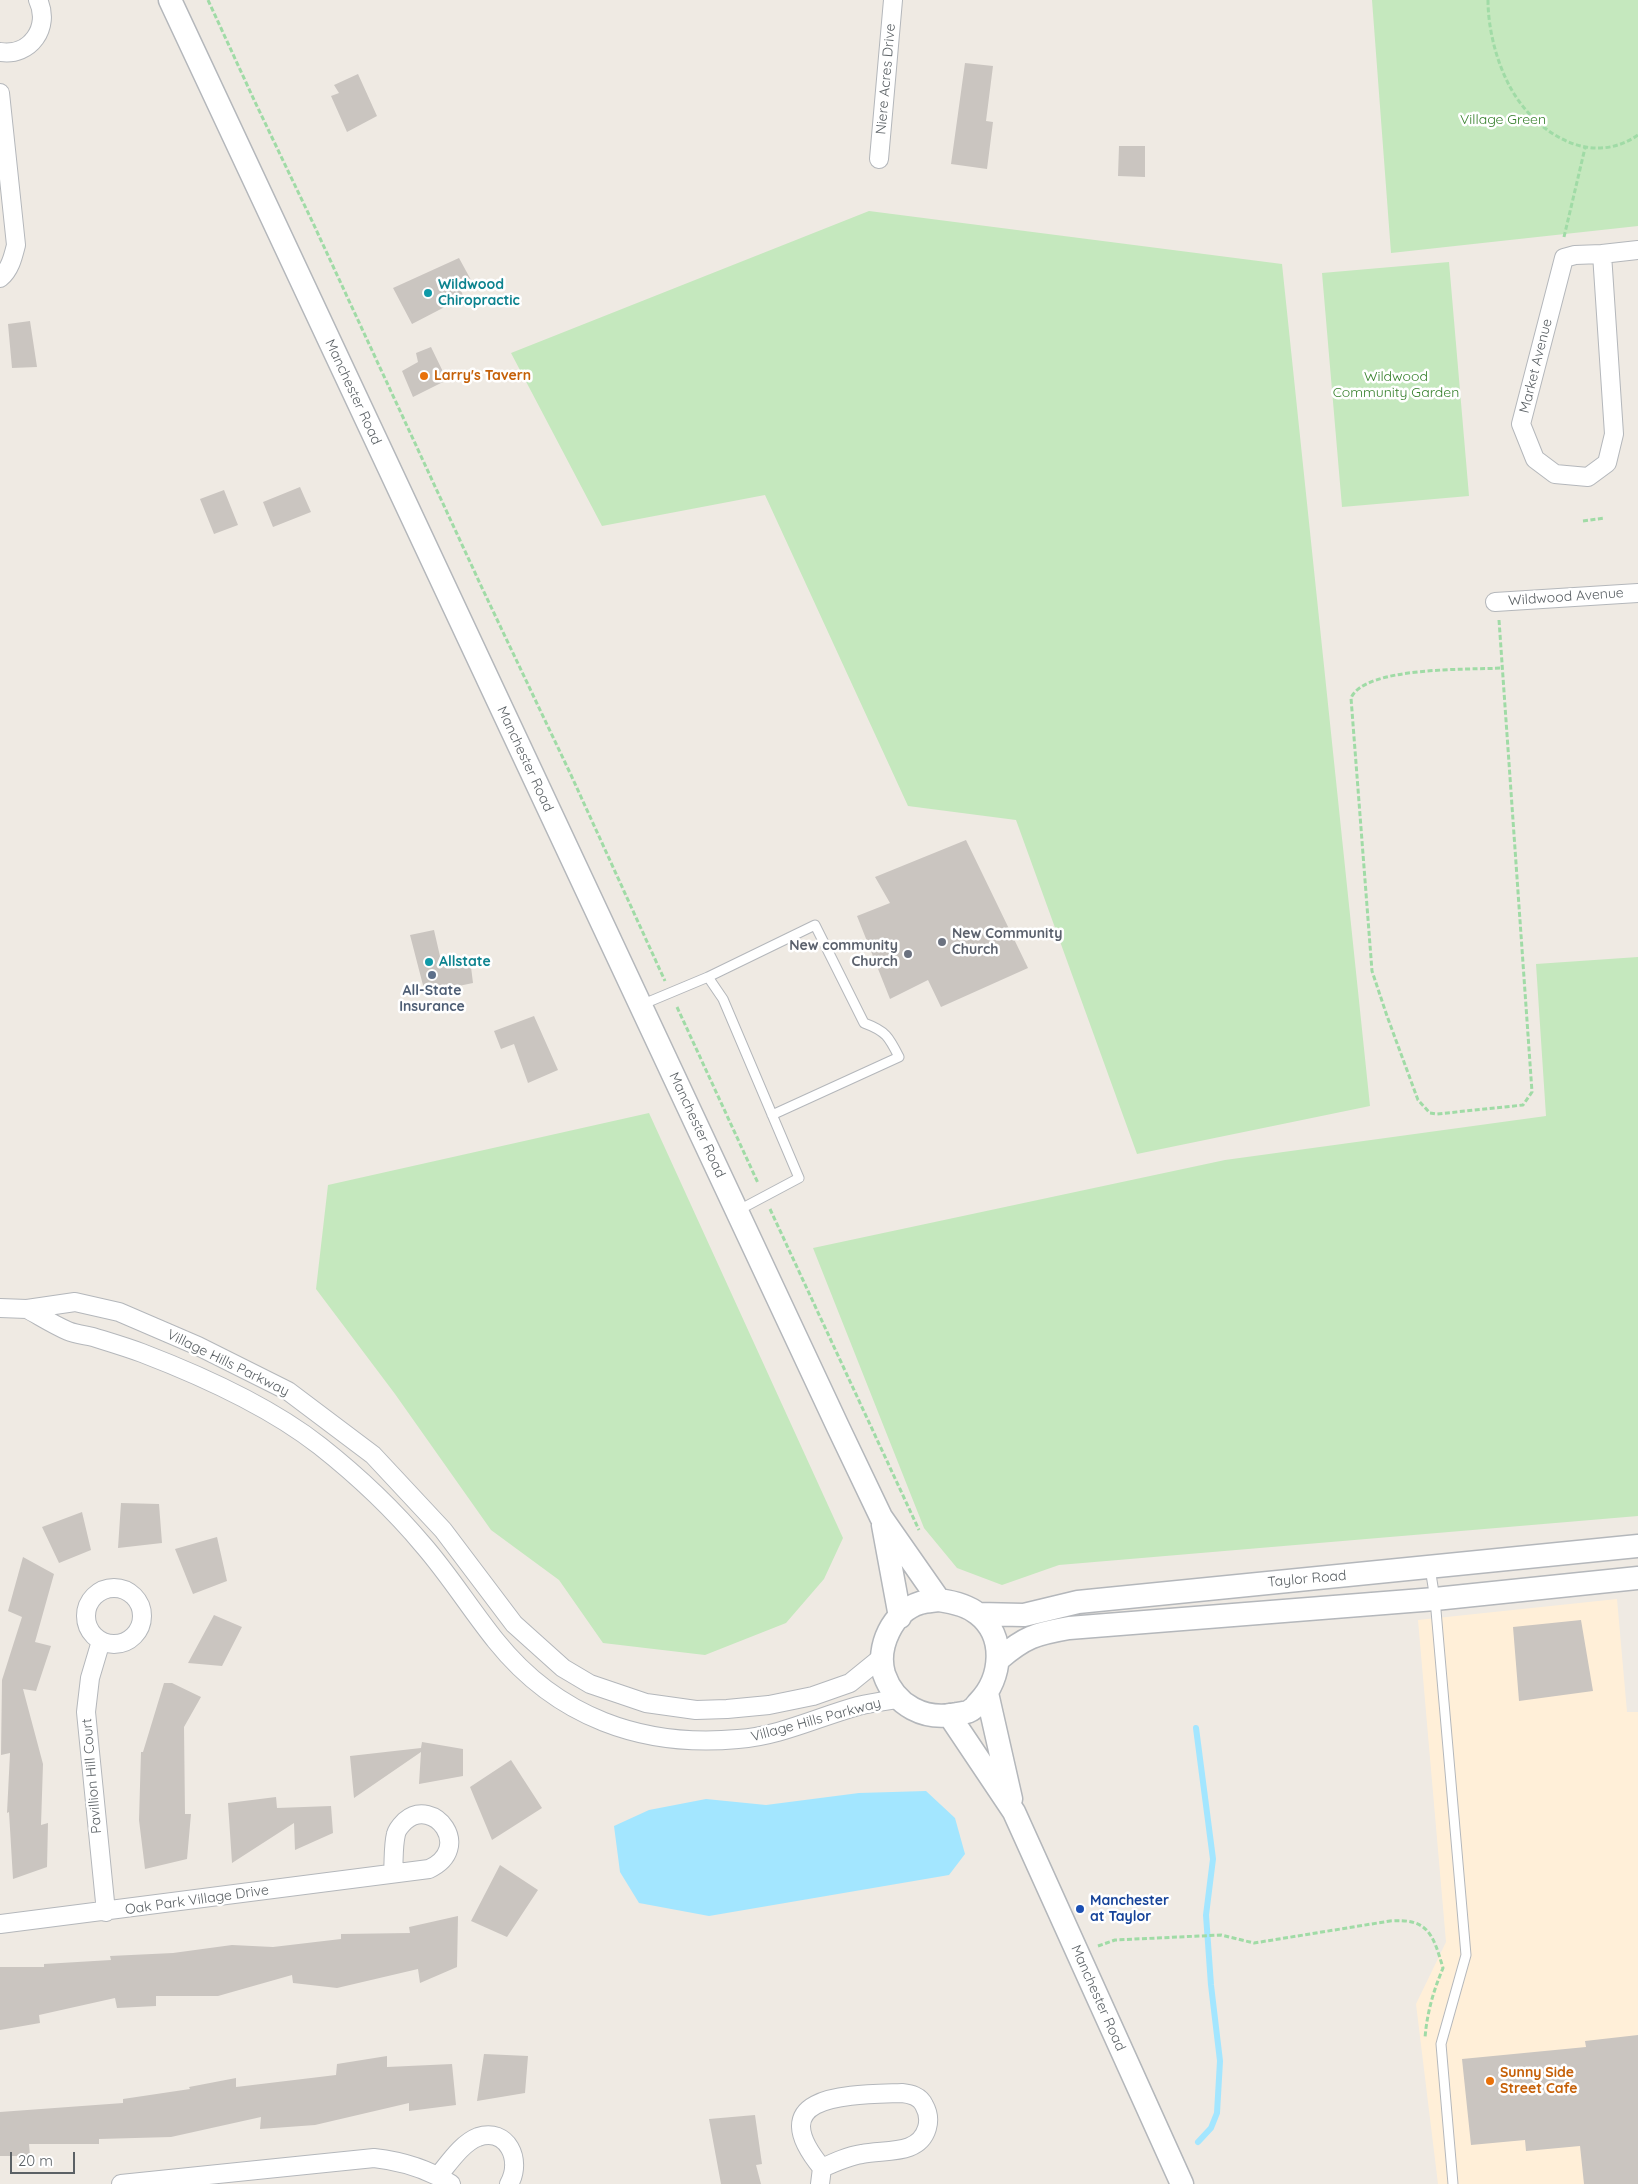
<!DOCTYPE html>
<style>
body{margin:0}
#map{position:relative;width:1638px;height:2184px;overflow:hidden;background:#efeae3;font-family:Quicksand,sans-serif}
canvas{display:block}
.scale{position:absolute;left:10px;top:2152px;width:65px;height:22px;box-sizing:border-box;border:2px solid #5b6165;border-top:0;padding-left:6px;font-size:15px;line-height:18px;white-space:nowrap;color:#5b6165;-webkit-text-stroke:4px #fff;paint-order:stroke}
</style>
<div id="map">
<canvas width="1638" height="2184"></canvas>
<div class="scale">20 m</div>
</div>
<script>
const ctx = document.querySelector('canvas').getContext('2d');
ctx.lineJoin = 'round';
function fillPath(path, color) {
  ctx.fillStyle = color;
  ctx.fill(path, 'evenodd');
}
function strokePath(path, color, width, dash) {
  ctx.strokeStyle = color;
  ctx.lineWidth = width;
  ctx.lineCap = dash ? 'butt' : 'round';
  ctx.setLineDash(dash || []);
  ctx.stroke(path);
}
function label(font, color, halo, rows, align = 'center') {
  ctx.font = font + ' Quicksand,sans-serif';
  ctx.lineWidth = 5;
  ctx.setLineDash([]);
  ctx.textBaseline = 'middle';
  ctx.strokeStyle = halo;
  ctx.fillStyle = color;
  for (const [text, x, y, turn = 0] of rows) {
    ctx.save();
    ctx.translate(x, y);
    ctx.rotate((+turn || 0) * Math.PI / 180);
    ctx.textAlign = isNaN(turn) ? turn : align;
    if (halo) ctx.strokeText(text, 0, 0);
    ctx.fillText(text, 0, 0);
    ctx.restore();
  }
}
const commercial = new Path2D(`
 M1617,1599L1627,1712H1638V2184H1438L1416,2004L1446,1942L1418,1620Z`);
const green = new Path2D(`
 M1372,0H1638V226L1391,253Z
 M869,211L1282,264L1370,1106L1137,1154L1016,820L908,806L765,495L602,526L511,353Z
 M1449,262L1469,496L1342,507L1322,273Z
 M1638,957V1516L1059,1565L1002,1585L957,1568L924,1528L813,1248L1225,1160L1546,1116L1536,964Z
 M649,1113L843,1538L824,1579L786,1623L705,1655L603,1643L559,1580L491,1530L395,1394L316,1289L328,1185Z`);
const water = new Path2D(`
 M926,1791L955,1818L965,1854L949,1875L709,1916L639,1903L620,1872L614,1826L649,1810L706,1799L766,1805L859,1793Z`);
const stream = new Path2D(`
 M1196,1728L1213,1859L1206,1915L1211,1985L1220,2061L1217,2113L1211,2128L1198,2142`);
const building = new Path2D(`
 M965,63L993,66L986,121L993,122L987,169L951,164Z
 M358,74L377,116L347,132L331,96L339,93L334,85Z
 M1119,146H1145V177L1118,176Z
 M459,258L471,280L458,285L464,297L412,324L393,288Z
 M30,321L37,367L12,368L8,324Z
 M431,347L447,380L413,397L402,371L418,362L416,353Z
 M300,487L311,512L273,527L263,502Z
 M224,490L238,525L214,534L200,499Z
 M966,840L1028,968L941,1007L928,980L890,999L857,916L890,903L875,877Z
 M434,930L442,965L470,959L473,983L425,993L410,935Z
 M534,1016L558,1070L528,1083L514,1044L501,1049L494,1031Z
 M121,1503L159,1504L162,1543L118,1548Z
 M82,1512L91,1550L59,1563L42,1527Z
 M217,1537L227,1581L193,1594L175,1549Z
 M23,1557L54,1574L35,1642L51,1646L36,1691L23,1689L43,1764L41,1825L48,1823L47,1867L13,1879L9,1812L7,1813L10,1753L1,1755L2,1680L22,1617L8,1611Z
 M214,1615L242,1627L222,1666L188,1663Z
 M1581,1620L1593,1691L1519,1701L1513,1627Z
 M164,1683H172L201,1697L184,1727L185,1814H191L187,1859L145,1869L139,1820L141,1752H143Z
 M422,1742L463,1749V1776L419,1784L421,1752L354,1798L350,1756L421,1748Z
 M511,1760L542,1808L492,1840L470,1787Z
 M276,1797L277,1808L331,1806L333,1833L295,1850L294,1823L232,1863L228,1803Z
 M500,1865L538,1890L507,1937L471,1921Z
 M458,1916L457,1967L420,1983L418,1969L337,1988L293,1983L292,1975L218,1996H156V2006L117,2008L115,1998L39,2015L40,2023L0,2030V1967H44V1964L111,1960L110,1956L173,1953L232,1945L273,1947L341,1939V1934L410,1933L409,1927Z
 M1638,2035V2184H1584L1580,2146L1526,2151L1525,2140L1471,2145L1462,2059L1586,2047L1585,2041Z
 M484,2054L528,2056L525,2093L477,2101Z
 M387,2056V2067L452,2064L456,2105L409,2111V2103L315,2125L260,2129L261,2117L171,2137L99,2139V2144H29L30,2156H0V2112L123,2103V2099L190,2089L189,2087L236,2078V2087L336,2075L337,2064Z
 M755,2115L762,2164L756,2165L761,2184H721L709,2119Z`);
const path = new Path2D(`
 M208,0L255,102L313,223L483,590L571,775L665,981
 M1488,0C1488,28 1496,60 1509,85C1533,131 1589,169 1638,135
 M1564,237L1585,148
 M1583,521L1605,518
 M1499,620L1532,1092L1523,1105L1437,1114L1430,1113L1418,1100L1387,1016L1372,971L1351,698C1365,666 1469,670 1502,668
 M677,1007L758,1183
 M770,1209L919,1530
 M1098,1946L1115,1940L1221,1935L1254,1943L1390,1921C1428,1918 1433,1934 1443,1968C1433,1992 1427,2013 1425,2038`);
const service = new Path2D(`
 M708,977L815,925L864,1023C886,1031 889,1037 899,1057L772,1115
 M641,1005L708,977L723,999L799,1178L737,1211
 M1430,1568L1435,1599L1466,1955L1441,2044L1453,2184`);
const minor = new Path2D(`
 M0,52C30,57 51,27 38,0
 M0,93L16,245C13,257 10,270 0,278
 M879,159L893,0
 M1602,254L1614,434L1607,463L1588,477L1555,474L1535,459L1521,424L1564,258L1575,255Z
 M1602,254L1638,250
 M1495,602L1638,593
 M0,1308L27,1309L75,1302L119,1312L198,1346L288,1391L373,1455L443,1530L514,1624L563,1668L590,1684L646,1703L696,1710L727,1709L769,1705L813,1696L850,1683L882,1657
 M27,1309C40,1316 54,1325 68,1331C75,1334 84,1335 93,1337C109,1342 126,1347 142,1353C202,1376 269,1406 320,1446C358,1476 393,1509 424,1546C450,1576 471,1610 496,1641C557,1717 642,1748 738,1739C780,1736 818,1717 858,1706C871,1703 885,1701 898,1699
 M86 1616a28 28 0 1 1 56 0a28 28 0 1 1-56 0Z
 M101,1641L90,1678L86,1712L106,1912
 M0,1924L429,1869C474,1848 434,1796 405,1821C401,1825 397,1829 396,1834C393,1846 394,1861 393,1873
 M438,2176C449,2163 462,2143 478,2137C507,2127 523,2160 509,2184
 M121,2184L374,2158C401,2161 428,2169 451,2184
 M820,2184L822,2168C760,2093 850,2095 902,2093C911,2094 920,2096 924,2105C928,2112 929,2121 927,2128C919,2156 884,2149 862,2154C848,2156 835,2162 822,2168`);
const tertiary = new Path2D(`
 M170,0L838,1427L881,1517L939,1600
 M883,1525L900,1617
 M939,1600C953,1602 967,1605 978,1614C1006,1636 1002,1678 979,1702C977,1704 974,1709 971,1710C968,1713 961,1713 957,1714C925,1721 895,1706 884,1674C876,1647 893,1611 920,1603C926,1601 933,1601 939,1600Z
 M978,1614L1024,1615L1078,1602L1638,1546
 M999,1659C1025,1637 1035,1634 1069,1628L1435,1599L1638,1578
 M987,1693L1011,1799
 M949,1715L1014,1812L1182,2184`);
const markers = [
 [428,293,5,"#0f9aa8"],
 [424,376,5,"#e8710a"],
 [942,942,5,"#6b7280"],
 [908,954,5,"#6b7280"],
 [429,962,5,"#0f9aa8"],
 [432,975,5,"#5c6f8a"],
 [1080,1909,5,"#1a4fb4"],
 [1490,2081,5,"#e8710a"]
];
const streetNames = [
 ["Niere Acres Drive",886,79,-85],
 ["Market Avenue",1536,366,-76],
 ["Manchester Road",353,392,65],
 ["Wildwood Avenue",1566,597,-4],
 ["Manchester Road",525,759,65],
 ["Manchester Road",697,1125,65],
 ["Village Hills Parkway",228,1363,26],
 ["Taylor Road",1307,1579,-5],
 ["Village Hills Parkway",816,1720,-15],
 ["Pavillion Hill Court",92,1776,-95],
 ["Oak Park Village Drive",197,1900,-8],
 ["Manchester Road",1098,1998,66]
];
const parkNames = [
 ["Village Green",1503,120],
 ["Wildwood",1396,377],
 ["Community Garden",1396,393]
];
const cultureNames = [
 ["Wildwood",438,285],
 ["Chiropractic",438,301],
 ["Allstate",439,962]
];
const foodNames = [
 ["Larry's Tavern",434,376],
 ["Sunny Side",1500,2073],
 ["Street Cafe",1500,2089]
];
const worshipNames = [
 ["New Community",952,934],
 ["Church",952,950],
 ["New community",898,946,"right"],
 ["Church",898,962,"right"]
];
const serviceNames = [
 ["All-State",432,991],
 ["Insurance",432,1007]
];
const transitNames = [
 ["Manchester",1090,1901],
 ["at Taylor",1090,1917]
];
fillPath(commercial, '#ffefd8');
fillPath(green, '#c5e8be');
fillPath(water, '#a3e6ff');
strokePath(stream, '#a3e6ff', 6);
fillPath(building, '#cac5c0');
strokePath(service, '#b4b7bb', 11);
strokePath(minor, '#b4b7bb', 20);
strokePath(tertiary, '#b4b7bb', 25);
strokePath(path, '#a0dba6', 3, [5, 2.5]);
strokePath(service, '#fff', 9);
strokePath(minor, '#fff', 18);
strokePath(tertiary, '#fff', 22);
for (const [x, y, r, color] of markers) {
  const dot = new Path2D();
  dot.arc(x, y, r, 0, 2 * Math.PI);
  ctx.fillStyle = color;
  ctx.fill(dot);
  strokePath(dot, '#fff', 2);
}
label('14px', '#5b6165', '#fff', streetNames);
label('14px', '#38812e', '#fff', parkNames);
label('bold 14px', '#0d838f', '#fff', cultureNames, 'left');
label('bold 14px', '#c56008', '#fff', foodNames, 'left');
label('bold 14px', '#5b616d', '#fff', worshipNames, 'left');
label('bold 14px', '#4e5e75', '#fff', serviceNames);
label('bold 14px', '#164399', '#fff', transitNames, 'left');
</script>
